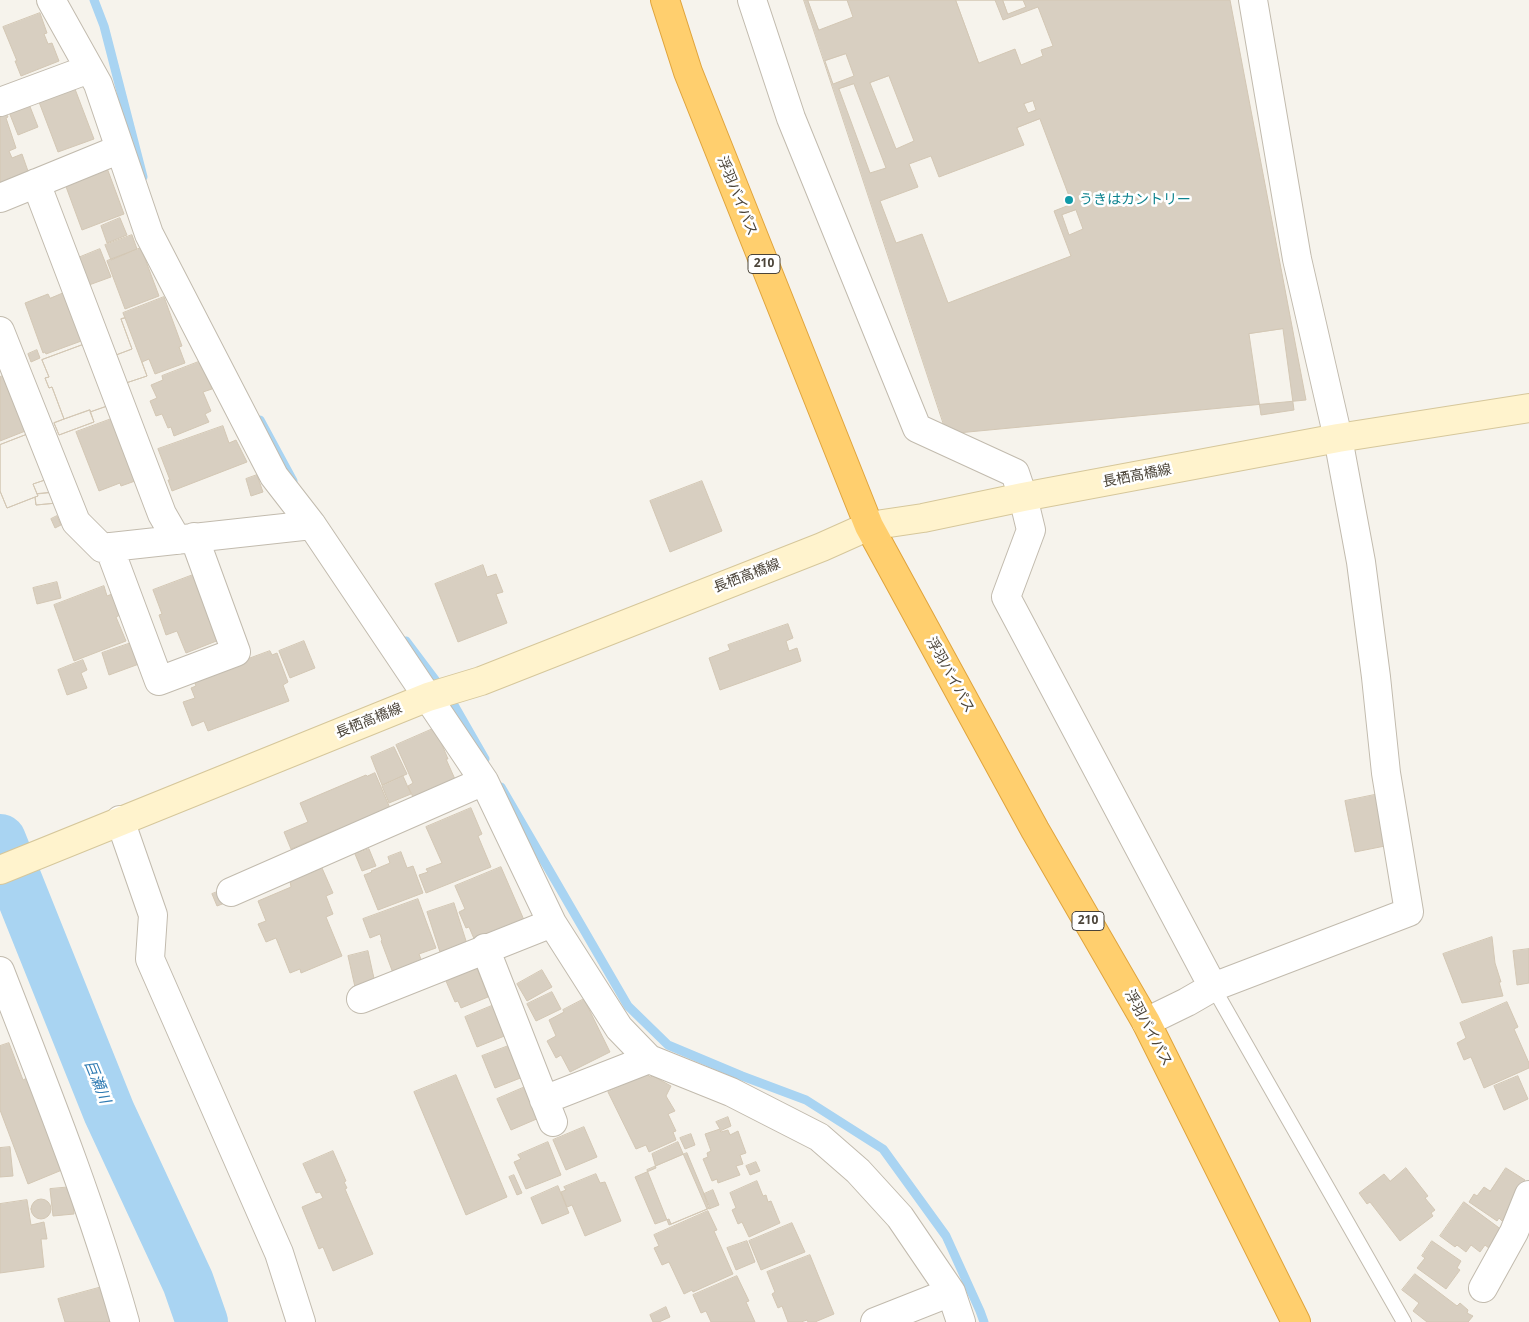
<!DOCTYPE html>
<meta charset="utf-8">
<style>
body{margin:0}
canvas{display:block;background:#f6f3ec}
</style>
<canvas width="1529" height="1322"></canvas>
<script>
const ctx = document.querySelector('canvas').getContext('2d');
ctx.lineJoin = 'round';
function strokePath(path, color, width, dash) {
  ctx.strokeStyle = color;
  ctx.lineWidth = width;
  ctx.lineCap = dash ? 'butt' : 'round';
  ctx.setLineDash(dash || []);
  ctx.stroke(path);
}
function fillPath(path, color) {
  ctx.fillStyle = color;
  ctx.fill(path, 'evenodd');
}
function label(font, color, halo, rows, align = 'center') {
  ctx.font = font + ' "Open Sans","Noto Sans JP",sans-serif';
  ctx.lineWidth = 5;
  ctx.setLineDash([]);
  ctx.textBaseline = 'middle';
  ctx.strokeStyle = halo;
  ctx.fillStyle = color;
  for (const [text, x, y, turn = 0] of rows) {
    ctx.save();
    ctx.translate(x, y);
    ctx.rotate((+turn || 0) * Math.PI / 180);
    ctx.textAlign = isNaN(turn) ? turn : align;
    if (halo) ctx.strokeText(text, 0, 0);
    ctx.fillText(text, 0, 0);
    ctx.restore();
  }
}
const stream = new Path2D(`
 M94,0L104,26L143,177
 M260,420L293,481
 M406,641L454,705L485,759
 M501,787L628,1006L668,1045L742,1076L806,1100L883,1149L946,1236L980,1311L984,1322`);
const river = new Path2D(`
 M0,840L109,1112L188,1282L202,1322`);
const building = new Path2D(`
 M804,0H1230L1306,400L947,434Z
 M808,0H847L853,17L819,30Z
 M956,0H995L1003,20L1038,7L1053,46L1041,50L1043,56L1021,65L1015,49L979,63Z
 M1003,0H1023L1026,7L1008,14Z
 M40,13L47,33L44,34L48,44L52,43L59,61L21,76L15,61H17L3,27Z
 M846,54L854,76L833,84L825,61Z
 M889,76L914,141L896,149L870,83Z
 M854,84L886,168L870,173L839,89Z
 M75,89L94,139L58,152L39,102Z
 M1033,101L1036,110L1028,113L1024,104Z
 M29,104L38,127L18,135L9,112Z
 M5,111L8,117L6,118L16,148L9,151L12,158L22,154L29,174L0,184V113Z
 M1040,119L1072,204L1054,211L1071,256L948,303L922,234L896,243L880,201L918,187L909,164L931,156L939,177L1024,145L1017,128Z
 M107,168L124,214L82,230L65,184Z
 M1076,210L1083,229L1069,235L1062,215Z
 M120,218L127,235L107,243L101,226Z
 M132,235L137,249L111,260L105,245Z
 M141,248L159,296L125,309L107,261Z
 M100,249L111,277L89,285L78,258Z
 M66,292L84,340L46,354L45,352L43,353L25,303L48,294L50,298Z
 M164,297L182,346L179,347L185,363L155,374L149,359L142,362L147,376L126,383L116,355L132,349L121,319L125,318L123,313Z
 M125,318L147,376L126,383L116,355L132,349L121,319Z
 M1283,329L1294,410L1261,415L1249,334Z
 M88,343L110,405L90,412L94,422L59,435L54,423L64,419L52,387L49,388L45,378L49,377L42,360Z
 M88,343L110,405L90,412V410L64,419L52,387L49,388L45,378L49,377L42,360Z
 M37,350L40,358L31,362L28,354Z
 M201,361L212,389L203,392L211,411L205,414L209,422L174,436L171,427L168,428L162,414L156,416L150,401L157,398L151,385L163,380L162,376Z
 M8,374L28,430L0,441V377Z
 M90,410L94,422L59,435L54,423Z
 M114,418L138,480L121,486L120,483L99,491L76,432Z
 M223,426L229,443L236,440L247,462L172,491L168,480H170L158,449Z
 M31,433L48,479L33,484L37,494L56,492L57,503L36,505L35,497L7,508L0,491V445Z
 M31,433L48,479L33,484L38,496L7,508L0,491V445Z
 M257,475L263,492L251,496L246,479Z
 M702,481L722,531L670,552L650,501Z
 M56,492L57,503L36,505L35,497L38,496L37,494Z
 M57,516L61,525L55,528L51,519Z
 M483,565L487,577L496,574L503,592L496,594L507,623L458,642L435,584Z
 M193,575L197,585L199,584L219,640L186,653L177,631L166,635L159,615L162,614L153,590Z
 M57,582L61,598L37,604L33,588Z
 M104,586L107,596L112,594L120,615L116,617L126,641L74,661L54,605Z
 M788,624L793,638L786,641L789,651L797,648L801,661L720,690L709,658L730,650L728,645Z
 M304,641L315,668L290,678L279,651Z
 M131,643L139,664L109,675L102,653Z
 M270,651L272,655L277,653L288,682L283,685L289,701L208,731L204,721L192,726L183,702L195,698L191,688L196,686L194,681L204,675Z
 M83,660L87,670L81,673L87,688L67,695L58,670Z
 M435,728L448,759H446L458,786L416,804L408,786L413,783L396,745Z
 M394,747L407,774L382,785L371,757Z
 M375,773L393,815L338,835L336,830L291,849L284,832L308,822L300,803L366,775L367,776Z
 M403,776L411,794L389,803L382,786Z
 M1384,793L1395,844L1355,852L1345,801Z
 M471,808L482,834L478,836L491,867L426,893L419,875L428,872L426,869L442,863L426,827Z
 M369,849L376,866L362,871L355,854Z
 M401,852L407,868L413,866L423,893L378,910L364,875L372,872L371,871L390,863L388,857Z
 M501,867L524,920L475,941L469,927L466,928L459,912L465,909L455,886Z
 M322,868L333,893L326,896L333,914L326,917L342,956L301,973L300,969L290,973L276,938L266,942L258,924L266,921L258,901L291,887L290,881Z
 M233,886L238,898L217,906L212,894Z
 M418,899L436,948L419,954L422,962L393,973L381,941L382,940L380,934L370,938L363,919Z
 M454,903L467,944L440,952L427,912Z
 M1492,937L1495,963L1501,982H1499L1503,996L1462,1003L1443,954Z
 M1529,949V983L1517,985L1513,951Z
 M368,951L375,983L355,987L348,956Z
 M476,965L488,997L461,1008L458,1001L455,1002L446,981L469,971L468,968Z
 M542,970L552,987L527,1001L517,984Z
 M552,992L561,1009L536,1021L527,1004Z
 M584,999L610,1052L570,1072L561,1055L556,1058L547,1041L556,1036L549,1020L564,1012L563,1010Z
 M1507,1002L1518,1027L1514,1029L1529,1063V1068L1484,1088L1471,1057L1464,1060L1457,1043L1466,1038L1460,1023Z
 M494,1005L507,1035L477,1047L465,1017Z
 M9,1043L23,1080L27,1078L62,1170L28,1184L0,1110V1046Z
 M511,1045L523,1077L495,1088L482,1056Z
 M646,1073L650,1077L653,1076L671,1086L666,1096L675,1111L668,1114L676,1131L673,1132L676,1140L649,1152L646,1145L636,1149L608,1092Z
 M456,1075L507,1197L466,1215L414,1092Z
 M1518,1076L1528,1099L1504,1110L1494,1086Z
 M525,1087L539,1118L511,1130L497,1099Z
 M728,1117L731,1126L720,1131L721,1132L728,1130L730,1135L738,1131L746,1153L740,1155L743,1164L736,1166L740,1175L718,1183L717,1179L712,1181L703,1159L708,1157L707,1153L711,1151L705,1134L720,1129L716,1122Z
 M584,1127L597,1157L566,1170L553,1140Z
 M691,1134L695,1145L685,1149L680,1138Z
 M548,1142L561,1175L526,1189L514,1162L521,1159L518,1155Z
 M678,1142L707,1209L671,1224L669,1219L655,1224L635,1177L656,1168L652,1154Z
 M10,1147L13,1176L0,1177V1148Z
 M333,1151L346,1181L344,1182L347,1188L345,1189L373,1254L333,1271L323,1247L319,1249L302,1207L323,1198L320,1192L316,1193L303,1164Z
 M687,1153L710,1208L669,1225L647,1170Z
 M756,1162L760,1171L750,1175L746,1166Z
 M1406,1168L1428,1196L1425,1198L1435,1210L1431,1213L1433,1216L1400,1241L1370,1202L1367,1204L1359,1193L1384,1174L1390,1181Z
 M1506,1168L1525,1180L1515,1194L1518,1197L1502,1221L1499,1218L1497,1221L1469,1202L1474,1194L1477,1196L1484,1187L1490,1191Z
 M596,1174L600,1183L605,1182L621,1221L585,1236L572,1205L567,1207L561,1192L566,1190L564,1187Z
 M514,1175L522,1193L517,1195L509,1177Z
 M757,1181L763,1196L766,1195L768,1202L771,1201L780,1223L749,1237L742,1222L738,1224L732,1210L736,1208L730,1193Z
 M558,1186L569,1213L542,1224L531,1198Z
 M72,1187L74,1214L53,1216L50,1189Z
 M713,1190L719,1205L709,1209L704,1194Z
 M31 1209a10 10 0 1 1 20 0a10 10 0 1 1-20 0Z
 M27,1200L31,1225L44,1222L47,1239H41L44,1267L0,1273V1204Z
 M1464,1202L1502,1230L1490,1249L1485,1245L1480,1252L1471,1245L1466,1252L1457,1245L1455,1247L1440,1236Z
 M708,1211L717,1230L714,1231L733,1274L693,1292L692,1290L684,1294L669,1262L662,1265L654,1248L659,1246L654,1235Z
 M792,1223L805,1252L761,1270L749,1241Z
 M747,1241L755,1262L736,1270L727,1248Z
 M1432,1241L1461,1261L1457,1268L1460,1270L1446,1289L1417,1268L1425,1258L1422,1256Z
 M810,1255L834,1314L815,1322H808L807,1320L801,1322H788L782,1306L778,1308L772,1294L775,1292L767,1272Z
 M1415,1274L1457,1306L1460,1303L1468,1310L1467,1313L1473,1316L1468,1322H1427L1413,1311L1419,1303L1402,1290Z
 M737,1276L749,1301L746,1302L755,1322H711L706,1311L701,1313L693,1295Z
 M102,1287L112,1322H65L58,1299Z
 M666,1307L670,1317L659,1322H653L650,1315Z`);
const lane = new Path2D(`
 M1213,987L1404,1322`);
const street = new Path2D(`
 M51,0L98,84L149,234L274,476L312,525L484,781L552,923L619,1028L649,1059L731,1092L819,1137L858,1171L900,1217L951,1292L961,1322
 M752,0L791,118L917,428L1015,473L1023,497L1031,530L1006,597L1213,987
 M0,102L89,69
 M36,183L162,514L177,540
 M0,198L120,149
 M0,331L76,522L102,548L312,525
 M109,547L159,681L236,652L194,537
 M120,820L153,915L150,959L279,1253L301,1322
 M231,892L484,781
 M485,948L553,1122
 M0,971C45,1087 91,1202 125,1322
 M361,999L552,923
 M1146,1022L1187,1002L1213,987L1409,912L1386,773L1376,677L1361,562L1338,438L1297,259L1253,0
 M544,1100L649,1059
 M1483,1288L1514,1232L1529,1195
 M875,1322L951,1292`);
const secondary = new Path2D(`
 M0,870L428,697L481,681L822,547L869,526L923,518L1023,497L1338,438L1529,408`);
const highway = new Path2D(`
 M665,0L688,72L869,526L1035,830L1146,1022L1296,1322`);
const markers = [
 [1069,200,5,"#0f9aa8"]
];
const shields = [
 [764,264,32],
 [1088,921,32]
];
const shieldNames = [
 ["210",764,264],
 ["210",1088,921]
];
const streetNames = [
 ["浮羽バイパス",737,196,68],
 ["長栖高橋線",1137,476,-11],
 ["長栖高橋線",747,576,-21],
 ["浮羽バイパス",950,675,61],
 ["長栖高橋線",369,721,-22],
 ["浮羽バイパス",1148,1028,62]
];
const cultureNames = [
 ["うきはカントリー",1079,200]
];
const waterNames = [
 ["巨瀬川",97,1082,68]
];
strokePath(stream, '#a9d4f2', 9);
strokePath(river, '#a9d4f2', 52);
fillPath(building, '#d8cfc1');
strokePath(building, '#d3c7b4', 1);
strokePath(lane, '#c2bbae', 16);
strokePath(street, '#c2bbae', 30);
strokePath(secondary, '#d6c79b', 30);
strokePath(highway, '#e0a43c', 30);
strokePath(lane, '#fff', 14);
strokePath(street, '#fff', 28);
strokePath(secondary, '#fff3cd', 28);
strokePath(highway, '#ffcf6e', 28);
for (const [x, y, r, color] of markers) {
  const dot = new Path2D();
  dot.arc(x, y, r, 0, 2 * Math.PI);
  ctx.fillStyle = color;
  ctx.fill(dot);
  strokePath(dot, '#fff', 2);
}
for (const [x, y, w] of shields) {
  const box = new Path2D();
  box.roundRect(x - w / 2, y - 9.5, w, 19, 4);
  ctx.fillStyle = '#fff';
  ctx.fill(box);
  strokePath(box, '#4b4439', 1);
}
label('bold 12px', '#4b4439', null, shieldNames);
label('14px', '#4b4439', '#fff', streetNames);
label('14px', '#0d838f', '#fff', cultureNames, 'left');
label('italic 15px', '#2e7ab2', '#fff', waterNames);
</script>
